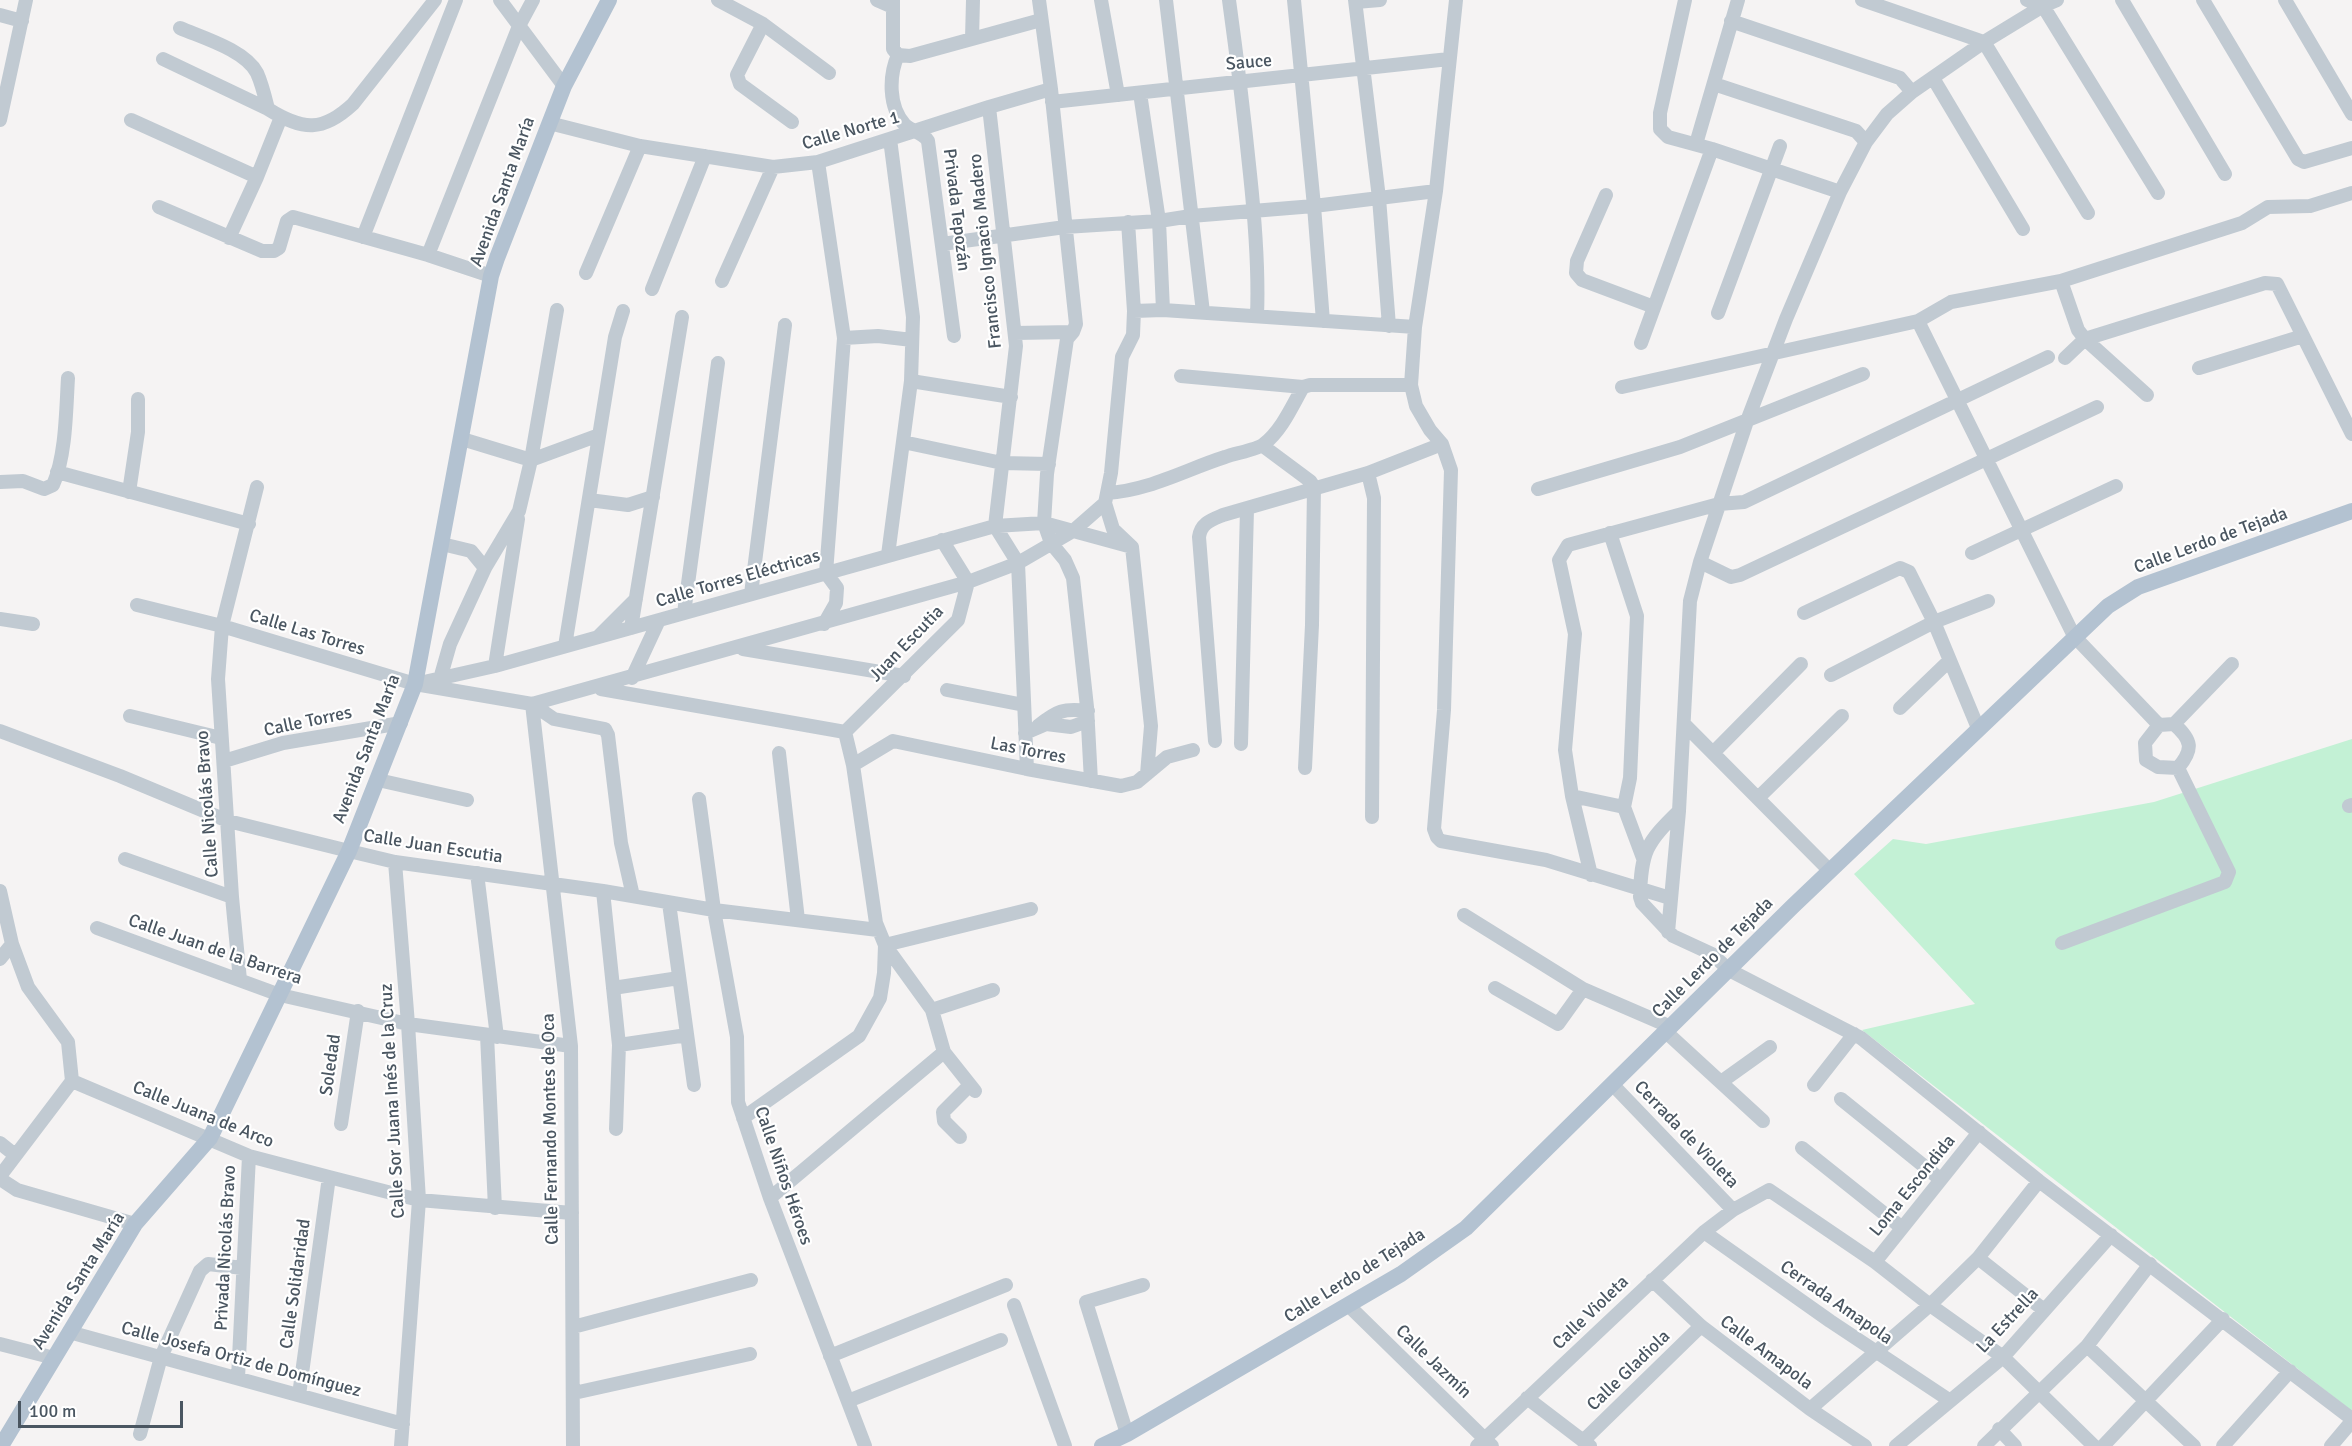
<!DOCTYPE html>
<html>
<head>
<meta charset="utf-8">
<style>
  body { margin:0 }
  #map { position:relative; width:2352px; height:1446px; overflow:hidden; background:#f5f3f3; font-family:Signika,sans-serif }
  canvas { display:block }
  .scale { position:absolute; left:18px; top:1401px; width:165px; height:27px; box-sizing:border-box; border:3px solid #4a5661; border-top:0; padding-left:8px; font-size:18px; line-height:21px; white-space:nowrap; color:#4a5661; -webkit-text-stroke:4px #fff; paint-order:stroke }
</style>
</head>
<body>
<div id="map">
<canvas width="2352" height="1446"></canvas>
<div class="scale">100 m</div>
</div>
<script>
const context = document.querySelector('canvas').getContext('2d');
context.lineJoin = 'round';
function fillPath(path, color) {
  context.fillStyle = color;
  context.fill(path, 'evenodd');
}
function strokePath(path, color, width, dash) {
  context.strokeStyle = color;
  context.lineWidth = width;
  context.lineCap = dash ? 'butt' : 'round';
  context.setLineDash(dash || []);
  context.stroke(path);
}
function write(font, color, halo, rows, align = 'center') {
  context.font = font + ' Signika,sans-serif';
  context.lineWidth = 4.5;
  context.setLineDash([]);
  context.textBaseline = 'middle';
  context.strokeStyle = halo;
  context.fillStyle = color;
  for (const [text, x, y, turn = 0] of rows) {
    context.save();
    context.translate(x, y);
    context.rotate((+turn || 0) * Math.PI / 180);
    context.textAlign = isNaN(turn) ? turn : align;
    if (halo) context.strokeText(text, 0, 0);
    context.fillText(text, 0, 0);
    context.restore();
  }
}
const green = new Path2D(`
  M 2352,739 L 2352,1411 L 1862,1030 L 1975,1004 L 1854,874 L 1893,839 L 1926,844 L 2154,802 Z`);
const minor = new Path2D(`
  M 500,0 L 564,86
  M 718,0 L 763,24 L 829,73
  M 877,0 L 893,7
  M 893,0 L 893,49 L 898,55 C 889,75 888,107 905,125 C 912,132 923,132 928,141 L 954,336
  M 1039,0 L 1051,89 L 1076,324 L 1073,332 L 1067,339 L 1047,474 L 1044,523 L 1051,543 L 1065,560 L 1073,578 L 1087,707 L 1091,781
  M 1101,0 L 1118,95
  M 1166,0 L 1203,312
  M 1229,0 C 1237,58 1244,115 1250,174 C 1255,221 1259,268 1257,316
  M 1294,0 L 1314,206 L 1323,321
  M 1355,0 L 1379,198 L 1389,326
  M 1456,0 L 1436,191 L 1415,327 L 1411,385 L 1416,406 L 1430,430 L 1442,444 L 1451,470 L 1444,710 L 1434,829 L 1437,837 L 1441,841 L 1546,860 L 1670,898
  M 1685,0 L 1660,113 L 1660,129 L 1668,137 L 1712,149 L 1840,192
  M 1862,0 L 1984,42 L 2088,213
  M 2027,0 L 2043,6 L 2158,193
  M 2122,0 L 2225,174
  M 2203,0 L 2298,159 L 2304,162 L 2352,148
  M 2285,0 L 2352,114
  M 1356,2 L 1380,0
  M 0,15 L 22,21
  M 1731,21 L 1900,78 L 1912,92
  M 763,24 L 737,75 L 740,84 L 792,122
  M 180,28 C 203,38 245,50 257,73 C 262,84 265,97 268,109
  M 972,39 L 973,0
  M 898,55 L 910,56 L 1041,20
  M 163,59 L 268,109 C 303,131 323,132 353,104 L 435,0
  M 1933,78 L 2023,229
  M 1714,84 L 1856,131 L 1866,142
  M 1140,93 L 1159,221 L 1163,310
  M 1052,102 L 1449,59
  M 989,107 L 1016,346 L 995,526 L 1018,563 L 1027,769
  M 0,120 L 26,0
  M 131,120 L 257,177
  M 549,123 L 640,146 L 773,167 L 818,162 L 989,107 L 1051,89
  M 1696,144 L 1738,0
  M 818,162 L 844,338 L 826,573 L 837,588 L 836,603 L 824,624
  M 1606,195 L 1577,261 L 1576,273 L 1582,280 L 1654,307
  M 159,207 L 262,251 L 274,251 L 279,248 L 287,221 L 293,217 L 428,255 L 491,276
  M 1128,222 L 1134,311 L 1133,335 L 1122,357 L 1111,473 L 1105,503 L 1113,529 L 1132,547 L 1151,726 L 1147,774
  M 363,237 L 456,0
  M 229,238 L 257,177 L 281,117
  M 942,244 L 1065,227 L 1159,221 L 1191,216 L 1314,206 L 1436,191
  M 428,255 L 519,26 L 533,0
  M 586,273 L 640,146
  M 722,281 L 773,167
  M 2061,281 L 2078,330 L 2085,339 L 2147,395
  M 652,289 L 705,156
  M 1134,311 L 1163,310 L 1415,327
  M 1718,313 L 1780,146
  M 1918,321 L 2074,636 L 2159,725
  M 1015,333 L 1073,332
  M 844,338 L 878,336 L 912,340
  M 1641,343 L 1712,149
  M 2065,358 L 2085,339 L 2265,283 L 2277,284 L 2352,434
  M 2199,368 L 2303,336
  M 1181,376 L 1303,387
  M 911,381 L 1011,397
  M 1622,387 L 1918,321 L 1951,302 L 2061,281 L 2242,223 L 2268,207 L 2310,206 L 2352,193
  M 462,439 L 531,460 L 599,435
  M 903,442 L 1002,463 L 1049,464
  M 1263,446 L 1310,481 L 1314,487 L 1312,625 L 1305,768
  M 57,472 L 249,524
  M 1368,473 L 1374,498 L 1372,817
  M 0,482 L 23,481 L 44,489 L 53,485 C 66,456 66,410 68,378
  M 1538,489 L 1680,447 L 1863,374
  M 129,492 L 138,432 L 138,399
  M 1107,493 C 1148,491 1187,469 1225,457 C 1235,453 1257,450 1264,444 C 1282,430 1292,406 1303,387 L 1310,385 L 1411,385
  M 589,500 L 628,505 L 653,497
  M 1610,533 L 1637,616 L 1630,778 L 1624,807 L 1643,858
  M 942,540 L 968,582 L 958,620 L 845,732 L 853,765 L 876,923 L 885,945 L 932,1010 L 944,1052 L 975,1091
  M 442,544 L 471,551 L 485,568
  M 1972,553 L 2116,486
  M 888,555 L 911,381 L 913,317 L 890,139
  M 1700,562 L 1731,577 L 1740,575 L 2097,407
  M 751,594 L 785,325
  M 137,605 L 222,626 L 415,684 L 532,704 L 554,719 L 605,729 L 608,735 L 621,843 L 633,896
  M 684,613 L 718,363
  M 1804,613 L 1900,568 L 1909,572 L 1934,622 L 1978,728
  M 0,619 L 33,624
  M 631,628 L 682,317
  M 599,636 L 636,599
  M 565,646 L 615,337 L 623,311
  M 743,649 L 904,676
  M 495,666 L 518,519
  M 1831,675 L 1934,622 L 1988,601
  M 632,678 L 659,620
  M 440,679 L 450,644 L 485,568 L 519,511 L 531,460 L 557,310
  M 415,684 L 495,666 L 995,526 L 1044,523 L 1132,547
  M 601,689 L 845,732
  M 947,690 L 1024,705
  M 532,704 L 571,1046 L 573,1446
  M 532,704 L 968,582 L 1018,563 L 1073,531 L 1105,503
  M 1900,708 L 1950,660
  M 130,716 L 221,738
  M 1684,724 L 1830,871
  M 2174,724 L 2232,664
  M 1038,726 C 1057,711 1063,708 1088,711
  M 0,731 L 120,776 L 228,821 L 349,851 L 395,862 L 603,891 L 714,910 L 878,930
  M 1025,733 L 1046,724 L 1071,727 L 1088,721
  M 1215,741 L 1199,537 C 1201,523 1211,520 1223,515 L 1368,473 L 1442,444
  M 1241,744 L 1247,509
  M 779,753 L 798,920
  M 1713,753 L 1801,664
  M 224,761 L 283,743 L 401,723
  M 853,765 L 893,741 L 1027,769 L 1121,786 L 1137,782 L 1167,757 L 1193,750
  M 378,780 L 467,800
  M 1572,796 L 1624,807
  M 1758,798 L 1842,716
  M 699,799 L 714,910 L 737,1037 L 738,1102 L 770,1198 L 865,1446
  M 2349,806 L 2352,805
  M 1679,811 C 1646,843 1641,852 1640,897 L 1642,903 L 1673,936 L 1712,954 L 1729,970 L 1861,1038 L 2039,1181 L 2352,1419
  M 125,859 L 232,897
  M 395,862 L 408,1024 L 419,1200 L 401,1446
  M 477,873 L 497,1037
  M 1591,875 L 1572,796 L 1565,750 L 1575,634 L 1559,560 L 1568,545 L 1719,504 L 1744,502 L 2048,357
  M 0,891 L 12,944 L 28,987 L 68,1042 L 72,1081 L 0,1176
  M 603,891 L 619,1045 L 616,1129
  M 669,903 L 694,1085
  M 1464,915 L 1583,989 L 1671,1027
  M 97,928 L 280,995 L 408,1024 L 571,1046
  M 1668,932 L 1679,811 L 1690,601 L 1700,562 L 1747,421 L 1786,319 L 1840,192 L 1866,142 L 1887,114 L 1912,92 L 1984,42 L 2043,6 L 2057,0
  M 2062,943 L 2225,882 L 2229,872 L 2178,768 L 2158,767 L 2146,760 L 2145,743 L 2159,725 L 2174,724 C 2192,740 2194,749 2178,768
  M 0,959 L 12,944
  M 240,980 L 232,897 L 218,679 L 222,626 L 257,487
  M 613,988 L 679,978
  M 1495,988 L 1558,1024 L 1583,989
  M 932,1010 L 993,990
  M 1666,1032 L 1763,1121
  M 487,1035 L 495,1208
  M 619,1045 L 687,1035
  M 72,1081 L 249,1156 L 329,1177 L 419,1200 L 572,1213
  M 1721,1082 L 1770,1047
  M 1612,1084 L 1733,1210
  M 1814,1085 L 1854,1034
  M 1841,1099 L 1940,1179
  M 743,1118 L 859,1036 L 880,998 L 884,973 L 885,945 L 1031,909
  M 341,1124 L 358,1011
  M 960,1137 L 944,1121 L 943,1112 L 970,1085
  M 0,1143 L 15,1155
  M 1802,1148 L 1901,1227
  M 0,1179 L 17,1190 L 135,1224
  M 770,1198 L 944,1052
  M 1704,1232 L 1830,1321 L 1949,1400
  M 1978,1258 L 2044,1310
  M 1875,1262 L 1979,1132
  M 1652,1280 L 1701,1326 L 1810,1409 L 1865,1446
  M 1014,1305 L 1065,1446
  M 1348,1305 L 1492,1446
  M 573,1327 L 751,1280
  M 69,1332 L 403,1424
  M 0,1344 L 54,1358
  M 2087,1346 L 2194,1446
  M 830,1356 L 1006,1285
  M 238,1378 L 249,1156
  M 574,1393 L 750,1354
  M 299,1395 L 329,1177
  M 1527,1398 L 1590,1446
  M 848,1401 L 1001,1340
  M 1810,1409 L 1930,1305 L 1978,1258 L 2039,1181
  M 1999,1429 L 2015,1446
  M 140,1434 L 161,1357 L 200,1271 L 208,1264 L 243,1268
  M 1127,1434 L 1086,1302 L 1143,1285
  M 1583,1441 L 1701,1326
  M 1477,1446 L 1704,1232 L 1733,1210 L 1769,1190 L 1875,1262 L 1930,1305 L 2003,1357 L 2094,1446
  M 1896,1446 L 2003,1357 L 2111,1235
  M 1984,1446 L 2087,1346 L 2150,1264
  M 2103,1446 L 2223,1319
  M 2223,1446 L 2290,1371
  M 2331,1446 L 2352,1421`);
const major = new Path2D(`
  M 1,1446 L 135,1224 L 210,1138 L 349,851 L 415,684 L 491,276 L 497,258 L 564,86 L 609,0
  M 1102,1446 L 1127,1434 L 1401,1274 L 1466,1228 L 1793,906 L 2108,606 L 2138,587 L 2352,511`);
const streetNames = [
  ["Sauce",1249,63,-5],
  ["Calle Norte 1",851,131,-16],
  ["Avenida Santa María",503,192,-70],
  ["Privada Tepozán",956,210,83],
  ["Francisco Ignacio Madero",986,251,-96],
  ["Calle Lerdo de Tejada",2211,541,-20],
  ["Calle Torres Eléctricas",738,579,-16],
  ["Calle Las Torres",307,633,17],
  ["Juan Escutia",907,644,-46],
  ["Calle Torres",308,722,-12],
  ["Avenida Santa María",367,749,-69],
  ["Las Torres",1028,751,11],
  ["Calle Nicolás Bravo",208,804,-94],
  ["Calle Juan Escutia",433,847,9],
  ["Calle Juan de la Barrera",215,950,19],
  ["Calle Lerdo de Tejada",1713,958,-45],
  ["Soledad",331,1065,-82],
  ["Calle Sor Juana Inés de la Cruz",393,1101,-93],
  ["Calle Juana de Arco",203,1115,22],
  ["Calle Fernando Montes de Oca",551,1129,-91],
  ["Cerrada de Violeta",1686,1135,46],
  ["Calle Niños Héroes",783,1176,71],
  ["Loma Escondida",1913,1186,-51],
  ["Privada Nicolás Bravo",226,1248,-87],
  ["Calle Lerdo de Tejada",1355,1276,-32],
  ["Avenida Santa María",79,1281,-58],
  ["Calle Solidaridad",296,1284,-82],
  ["Cerrada Amapola",1836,1303,35],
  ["Calle Violeta",1591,1313,-44],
  ["La Estrella",2008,1321,-47],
  ["Calle Amapola",1766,1353,37],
  ["Calle Josefa Ortiz de Domínguez",241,1360,15],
  ["Calle Jazmín",1433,1362,44],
  ["Calle Gladiola",1629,1371,-44]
];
fillPath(green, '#c3f1d5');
strokePath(minor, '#c1cad2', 14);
strokePath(major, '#b3c2d1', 16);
write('18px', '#4a5661', '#fff', streetNames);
</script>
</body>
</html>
